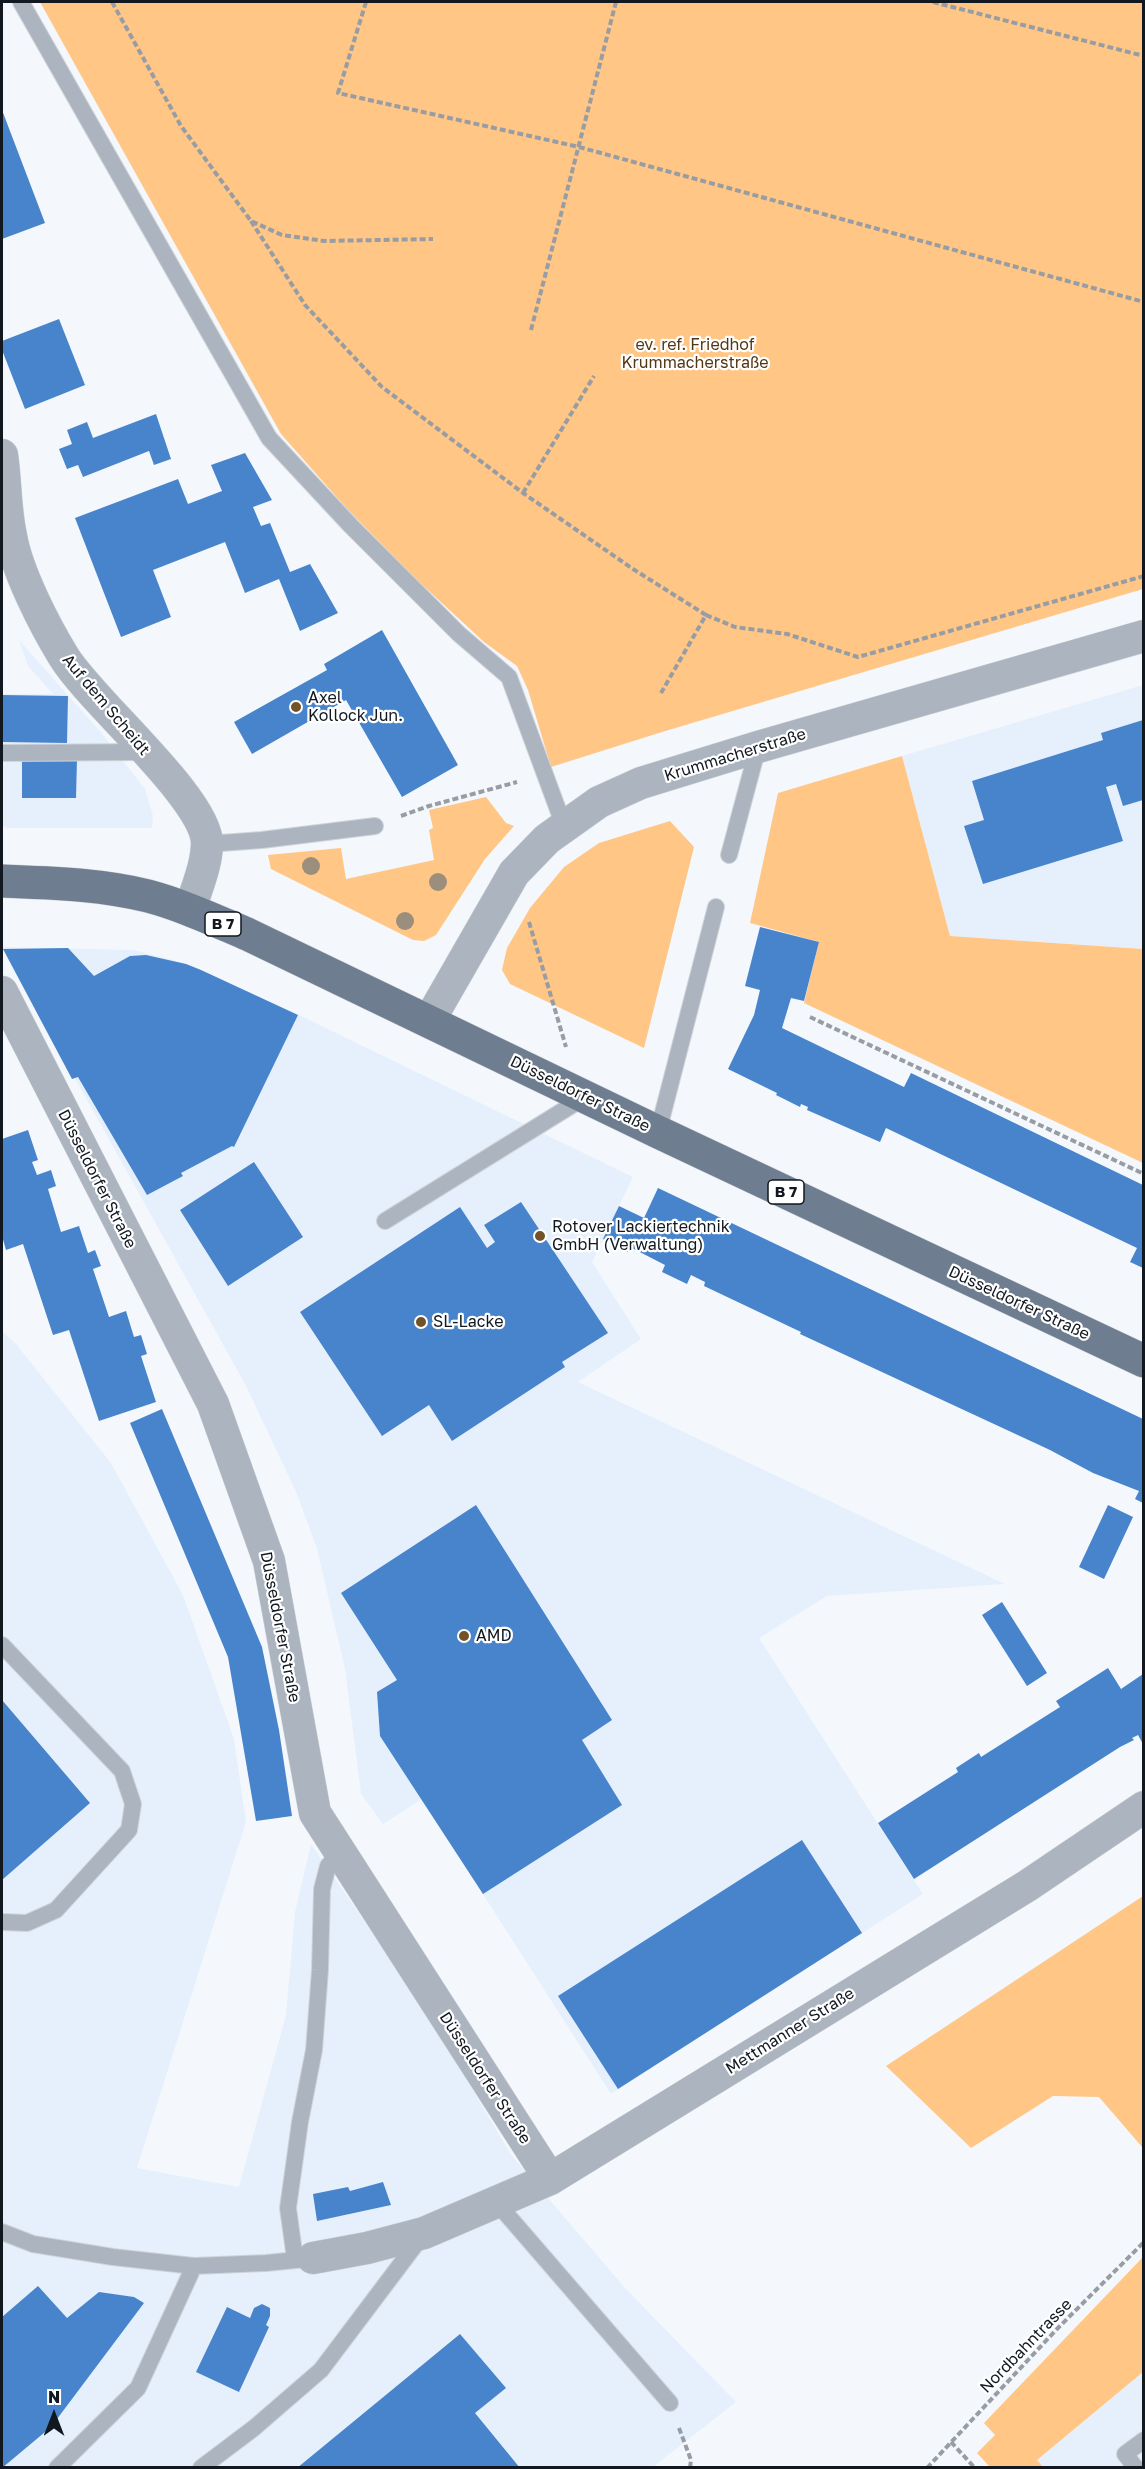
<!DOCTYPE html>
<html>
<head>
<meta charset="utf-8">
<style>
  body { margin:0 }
  #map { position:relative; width:1145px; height:2469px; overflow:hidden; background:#f4f8fd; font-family:"Golos Text",sans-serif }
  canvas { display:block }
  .frame { position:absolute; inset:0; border:3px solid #111820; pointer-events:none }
  .north { position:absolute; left:24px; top:2385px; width:60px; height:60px; -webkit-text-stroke:4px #fff; paint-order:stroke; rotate:0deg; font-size:16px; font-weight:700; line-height:24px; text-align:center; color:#111820 }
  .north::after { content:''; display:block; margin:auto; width:21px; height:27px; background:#111820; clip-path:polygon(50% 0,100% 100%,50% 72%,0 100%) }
</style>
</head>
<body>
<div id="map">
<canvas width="1145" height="2469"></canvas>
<div class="frame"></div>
<div class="north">N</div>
</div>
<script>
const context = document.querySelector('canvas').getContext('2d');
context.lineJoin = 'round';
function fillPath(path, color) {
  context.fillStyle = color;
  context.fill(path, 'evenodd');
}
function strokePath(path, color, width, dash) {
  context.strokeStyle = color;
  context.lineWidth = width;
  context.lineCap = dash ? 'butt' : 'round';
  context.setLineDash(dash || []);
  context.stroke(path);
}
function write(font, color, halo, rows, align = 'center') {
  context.font = font + ' "Golos Text",sans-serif';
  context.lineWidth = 4.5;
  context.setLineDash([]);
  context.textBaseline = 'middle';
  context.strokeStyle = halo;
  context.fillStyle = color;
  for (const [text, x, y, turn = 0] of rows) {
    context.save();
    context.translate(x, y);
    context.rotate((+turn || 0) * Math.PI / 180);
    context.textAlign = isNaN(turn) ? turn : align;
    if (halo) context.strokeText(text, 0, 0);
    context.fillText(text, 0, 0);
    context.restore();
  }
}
const built = new Path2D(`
  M 19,640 L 98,729 L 145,789 L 153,816 L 152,828 L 8,828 L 2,826 L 2,694 L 53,694 L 28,666 Z
  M 1143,685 L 1143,949 L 950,936 L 902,756 Z
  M 2,947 L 134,950 L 188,964 L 297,1014 L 633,1177 L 592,1262 L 641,1339 L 578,1382 L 1005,1584 L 827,1596 L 759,1638 L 923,1894 L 611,2094 L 422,1799 L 383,1824 L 361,1794 L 345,1669 L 317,1549 L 297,1494 L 246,1386 Z
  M 2,1331 L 16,1344 L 111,1463 L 183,1595 L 234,1739 L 246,1822 L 137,2168 L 239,2187 L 286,2015 L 295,1912 L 311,1844 L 423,2006 L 512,2156 L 626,2289 L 736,2402 L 653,2467 L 2,2467 Z
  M 1143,2372 L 1143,2467 L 1043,2467 L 1037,2460 Z`);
const green = new Path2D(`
  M 40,2 L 1143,2 L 1143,589 L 662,732 L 551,767 L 528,690 L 517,666 L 484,642 L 417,580 L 348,510 L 281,434 Z
  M 902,756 L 950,936 L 1143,949 L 1143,1163 L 804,1003 L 819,942 L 750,923 L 778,793 Z
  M 486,797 L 506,823 L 514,826 L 485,859 L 436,935 L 424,941 L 413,940 L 271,869 L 268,855 L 341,848 L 346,879 L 434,860 L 429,830 L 433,828 L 429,810 Z
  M 670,821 L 694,847 L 644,1048 L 510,984 L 502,970 L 507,948 L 530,908 L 564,867 L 599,843 Z
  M 1143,1896 L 1143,2148 L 1099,2097 L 1053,2096 L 971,2148 L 886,2066 Z
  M 1143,2257 L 1143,2372 L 1037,2460 L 1043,2467 L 990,2467 L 977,2453 L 995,2435 L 984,2423 Z`);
const building = new Path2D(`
  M 2,110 L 45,223 L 2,239 Z
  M 59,319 L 85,385 L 25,409 L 2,350 L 2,341 Z
  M 156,414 L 171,459 L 154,465 L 149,451 L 83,477 L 78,465 L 67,469 L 59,449 L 72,444 L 67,430 L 87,422 L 93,438 Z
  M 245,453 L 272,500 L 253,507 L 261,526 L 270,523 L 290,572 L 310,564 L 338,613 L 300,631 L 279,579 L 245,593 L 225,542 L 153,570 L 171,617 L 121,637 L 75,518 L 178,479 L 188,504 L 222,491 L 211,465 Z
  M 382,630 L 458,765 L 402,797 L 346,700 L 252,754 L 234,722 L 327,670 L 324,664 Z
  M 2,695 L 68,696 L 67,743 L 2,742 Z
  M 1143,720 L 1143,800 L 1123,806 L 1116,784 L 1106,787 L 1123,841 L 983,884 L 964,826 L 984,820 L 972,781 L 1103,740 L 1101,733 Z
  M 22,759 L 77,759 L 76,798 L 22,798 Z
  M 760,927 L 819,942 L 804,1001 L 791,998 L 782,1028 L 904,1087 L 911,1073 L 1143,1185 L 1143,1268 L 1130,1262 L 1137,1248 L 886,1128 L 880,1142 L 807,1110 L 808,1107 L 801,1104 L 800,1107 L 776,1095 L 777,1093 L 728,1069 L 754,1015 L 760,990 L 745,986 Z
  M 68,948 L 94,976 L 130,956 L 146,955 L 186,964 L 201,970 L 298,1015 L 234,1147 L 232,1146 L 181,1173 L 183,1176 L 147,1195 L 78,1077 L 72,1079 L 3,949 Z
  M 28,1130 L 38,1160 L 32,1162 L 37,1175 L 51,1170 L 56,1186 L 48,1189 L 61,1232 L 79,1226 L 88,1253 L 95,1250 L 101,1266 L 93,1269 L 109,1317 L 126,1311 L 134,1337 L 141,1335 L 147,1354 L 141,1356 L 156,1402 L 99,1421 L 69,1330 L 53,1335 L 23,1244 L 6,1250 L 2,1236 L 2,1139 Z
  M 254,1162 L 303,1237 L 228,1286 L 180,1210 Z
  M 658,1188 L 1143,1419 L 1143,1503 L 1135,1499 L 1139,1491 L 1093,1473 L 1050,1450 L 800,1334 L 801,1332 L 704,1286 L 705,1282 L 691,1275 L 687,1284 L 662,1272 L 665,1265 L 630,1247 L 628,1252 L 603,1239 L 619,1206 L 644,1218 Z
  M 521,1202 L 608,1333 L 562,1362 L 565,1367 L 452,1441 L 429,1405 L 382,1436 L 300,1312 L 460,1207 L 487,1248 L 495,1242 L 484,1225 Z
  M 162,1409 L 262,1647 L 279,1730 L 292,1816 L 256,1821 L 228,1657 L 130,1423 Z
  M 476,1505 L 612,1720 L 582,1740 L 622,1805 L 483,1894 L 380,1736 L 377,1692 L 397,1680 L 341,1593 Z
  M 1108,1505 L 1133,1517 L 1104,1579 L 1079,1567 Z
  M 1002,1602 L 1047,1673 L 1027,1686 L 982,1615 Z
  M 1108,1668 L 1121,1689 L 1143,1674 L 1143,1744 L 1138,1735 L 1132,1738 L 1134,1740 L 1120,1747 L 914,1879 L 878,1823 L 958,1772 L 956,1768 L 959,1766 L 979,1753 L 981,1757 L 1060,1707 L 1056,1701 Z
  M 2,1700 L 90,1803 L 2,1880 Z
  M 802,1840 L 862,1933 L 618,2089 L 558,1996 Z
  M 383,2182 L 391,2205 L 317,2221 L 313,2194 L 348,2187 L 350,2191 Z
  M 38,2286 L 67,2318 L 99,2292 L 134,2297 L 144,2303 L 51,2427 L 2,2468 L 2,2317 Z
  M 262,2304 L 270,2308 L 270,2316 L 266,2325 L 269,2327 L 239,2392 L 196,2372 L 227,2307 L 250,2318 L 254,2308 Z
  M 460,2334 L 506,2388 L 475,2413 L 520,2468 L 297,2468 Z`);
const path = new Path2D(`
  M 112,2 L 181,126 L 251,221 L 282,235 L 324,241 L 433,239
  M 366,2 L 338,93 L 579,147 L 1144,302
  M 933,2 L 1144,56
  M 251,221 L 305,305 L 382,387 L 523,493 L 633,569 L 706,615 L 661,693
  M 531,330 L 616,2
  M 523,493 L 594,376
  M 706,615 L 735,627 L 787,634 L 858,657 L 1144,576
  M 401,816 L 429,806 L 517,782
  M 529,922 L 566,1047
  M 810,1017 L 1144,1174
  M 679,2428 L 691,2460 L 690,2468
  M 951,2442 L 975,2468
  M 927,2468 L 1057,2329 L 1144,2242`);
const lane = new Path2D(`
  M 21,2 L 269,438 L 351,526 L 459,634 L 509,677 L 564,826
  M 2,753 L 147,752
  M 207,844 L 262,840 L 375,826
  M 729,855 L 758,747
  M 658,1132 L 716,907
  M 385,1221 L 585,1097
  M 2,1645 L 122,1771 L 133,1804 L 129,1830 L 56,1910 L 27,1923 L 2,1922
  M 496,2202 L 670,2403
  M 2,2232 L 33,2244 L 113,2257 L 194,2266 L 266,2263 L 306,2259
  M 295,2259 L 288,2208 L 300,2122 L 314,2050 L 320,1970 L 322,1889 L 328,1866 L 340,1852
  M 57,2468 L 138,2388 L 194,2266
  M 201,2468 L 254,2428 L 321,2370 L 422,2236
  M 1136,2468 L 1125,2454 L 1144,2440`);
const street = new Path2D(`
  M 2,455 C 6,482 5,509 11,536 C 17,572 45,626 64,657 C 91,701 206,798 207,843 C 207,865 196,889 190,910
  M 2,992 L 213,1404 L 269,1561 L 315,1813 L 550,2179
  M 429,1021 L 514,873 L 547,839 L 599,802 L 641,783 L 758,747 L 1144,636
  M 313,2258 L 367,2248 L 424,2233 L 550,2179 L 1027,1886 L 1144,1807`);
const primary = new Path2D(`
  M 2,881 C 51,883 99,884 148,896 C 182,905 214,920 247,934 L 658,1132 L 1144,1361`);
const trees = [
  [311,866],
  [438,882],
  [405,921]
];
const markers = [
  [296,707,6,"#735229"],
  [540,1236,6,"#735229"],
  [421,1322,6,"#735229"],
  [464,1636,6,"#735229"]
];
const shields = [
  [223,924,36],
  [786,1192,36]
];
const shieldNames = [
  ["B 7",223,924],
  ["B 7",786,1192]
];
const parkNames = [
  ["ev. ref. Friedhof",695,345],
  ["Krummacherstraße",695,363]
];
const poiNames = [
  ["Axel",308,698],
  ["Kollock Jun.",308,716],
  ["Rotover Lackiertechnik",552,1227],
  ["GmbH (Verwaltung)",552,1245],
  ["SL-Lacke",433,1322],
  ["AMD",476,1636]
];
const streetNames = [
  ["Auf dem Scheidt",106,705,50],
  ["Krummacherstraße",735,755,-17],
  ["Düsseldorfer Straße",580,1094,26],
  ["Düsseldorfer Straße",97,1179,63],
  ["Düsseldorfer Straße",1019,1303,25],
  ["Düsseldorfer Straße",280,1627,79],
  ["Mettmanner Straße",790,2031,-32],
  ["Düsseldorfer Straße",485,2078,57],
  ["Nordbahntrasse",1026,2346,-46]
];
fillPath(built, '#e6f0fc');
fillPath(green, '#ffc686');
fillPath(building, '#4884cb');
strokePath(lane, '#d0d4da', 18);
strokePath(street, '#d0d4da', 33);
strokePath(primary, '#d0d4da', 34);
strokePath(path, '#989da3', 4, [6, 3]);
strokePath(lane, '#acb5bf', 16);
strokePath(street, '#acb5bf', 32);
strokePath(primary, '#6e7d8f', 33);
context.fillStyle = '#9b8e7d';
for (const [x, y] of trees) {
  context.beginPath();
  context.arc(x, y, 9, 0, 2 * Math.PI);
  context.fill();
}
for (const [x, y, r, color] of markers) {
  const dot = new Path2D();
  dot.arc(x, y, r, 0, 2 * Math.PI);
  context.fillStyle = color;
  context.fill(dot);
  strokePath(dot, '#fff', 2);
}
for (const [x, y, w] of shields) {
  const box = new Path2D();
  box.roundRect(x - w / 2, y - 12, w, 24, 4.5);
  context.fillStyle = '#fff';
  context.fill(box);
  strokePath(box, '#111820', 1.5);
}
write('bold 15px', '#111820', null, shieldNames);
write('16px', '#533715', '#fff', parkNames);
write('16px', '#111820', '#fff', poiNames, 'left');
write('16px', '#111820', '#fff', streetNames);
</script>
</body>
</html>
